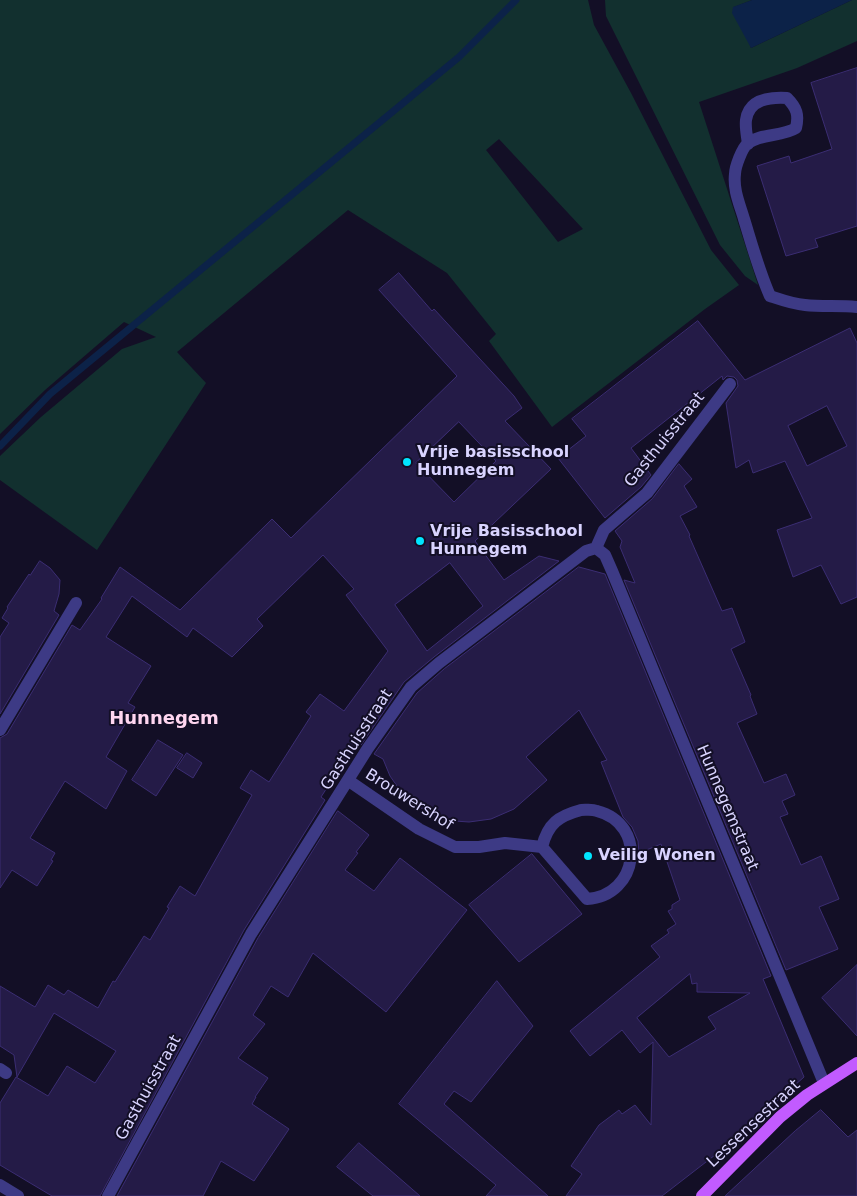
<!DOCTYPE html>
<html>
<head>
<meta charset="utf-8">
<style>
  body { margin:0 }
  canvas { display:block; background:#130f26 }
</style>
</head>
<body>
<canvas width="857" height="1196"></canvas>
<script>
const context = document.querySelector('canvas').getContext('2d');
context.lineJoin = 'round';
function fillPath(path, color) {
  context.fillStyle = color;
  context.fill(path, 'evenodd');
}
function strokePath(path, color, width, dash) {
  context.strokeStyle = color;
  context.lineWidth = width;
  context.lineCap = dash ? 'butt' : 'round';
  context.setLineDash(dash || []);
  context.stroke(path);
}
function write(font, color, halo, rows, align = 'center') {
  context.font = font + ' "DejaVu Sans",sans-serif';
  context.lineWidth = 4;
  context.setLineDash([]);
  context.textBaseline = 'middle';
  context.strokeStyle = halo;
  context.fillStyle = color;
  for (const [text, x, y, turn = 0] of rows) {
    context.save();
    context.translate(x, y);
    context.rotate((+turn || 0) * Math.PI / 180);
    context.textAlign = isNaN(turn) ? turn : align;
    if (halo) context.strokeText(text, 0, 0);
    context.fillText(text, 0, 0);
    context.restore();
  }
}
const green = new Path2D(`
  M 0,0 L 588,0 L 594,25 L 631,93 L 711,250 L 739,285 L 705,309 L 552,427 L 489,341 L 496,334 L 447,273 L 348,210 L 177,352 L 206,383 L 97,550 L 0,480 L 0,456 L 41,417 L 122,349 L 156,337 L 124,322 L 45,390 L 0,434 ZM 499,139 L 583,229 L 558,242 L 486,150 Z
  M 605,0 L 752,0 L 734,7 L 751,48 L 852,0 L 857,0 L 857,41 L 797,68 L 699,102 L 758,285 L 745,276 L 720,245 L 606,16 Z`);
const water = new Path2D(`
  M 752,0 L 852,0 L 751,48 L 732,13 L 733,7 Z`);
const stream = new Path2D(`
  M 0,446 L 50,394 L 459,57 L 516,0`);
const building = new Path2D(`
  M 857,68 L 857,226 L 815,239 L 818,247 L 786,256 L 757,166 L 789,156 L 791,163 L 832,149 L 811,83 Z
  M 399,273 L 432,311 L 434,309 L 514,396 L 522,408 L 505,421 L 551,469 L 475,541 L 504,580 L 539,556 L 559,561 L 434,657 L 404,682 L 361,745 L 357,742 L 321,797 L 325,800 L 244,930 L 100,1196 L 52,1196 L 0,1165 L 0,1103 L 16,1077 L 48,1096 L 67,1066 L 95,1083 L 116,1051 L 54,1013 L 17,1077 L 14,1055 L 0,1046 L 0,986 L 35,1007 L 48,985 L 64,995 L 68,990 L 98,1008 L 113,981 L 115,982 L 144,936 L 150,940 L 169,908 L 167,907 L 180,886 L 195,896 L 252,795 L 240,788 L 251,770 L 269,782 L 311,716 L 306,712 L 320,694 L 344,711 L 388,651 L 346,595 L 354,589 L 323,555 L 257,619 L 263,626 L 232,657 L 193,628 L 187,637 L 132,596 L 106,637 L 151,666 L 128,703 L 135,707 L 106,757 L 127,771 L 106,809 L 65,781 L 30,838 L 55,853 L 51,860 L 53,861 L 37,886 L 12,870 L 0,888 L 0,738 L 7,734 L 72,625 L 80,630 L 102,599 L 101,598 L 120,567 L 180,610 L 272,519 L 291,538 L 457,376 L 379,290 ZM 459,422 L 496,461 L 454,502 L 416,463 ZM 450,563 L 483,606 L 427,651 L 395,605 Z
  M 698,321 L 745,380 L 850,328 L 857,343 L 857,597 L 841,604 L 821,565 L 793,577 L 777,530 L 812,518 L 785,461 L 753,473 L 749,460 L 736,468 L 726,403 L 738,386 L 737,380 L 734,377 L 727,376 L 723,380 L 722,376 L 631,448 L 651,475 L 641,487 L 605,518 L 558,458 L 586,436 L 572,419 ZM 827,406 L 847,446 L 807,466 L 788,426 Z
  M 679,464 L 692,479 L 684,486 L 697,507 L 680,516 L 690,535 L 689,536 L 722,611 L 732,608 L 745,642 L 731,649 L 751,695 L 750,696 L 757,714 L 737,723 L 764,783 L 786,774 L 795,795 L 782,801 L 788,814 L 780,817 L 801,865 L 821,856 L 839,899 L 819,907 L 838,949 L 786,970 L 624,580 L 635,583 L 620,547 L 622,541 L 615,531 L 652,499 Z
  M 40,561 L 50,568 L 60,580 L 59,594 L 54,611 L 59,615 L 0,714 L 0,637 L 9,623 L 2,618 L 8,608 L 7,607 L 29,574 L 30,575 Z
  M 579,567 L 605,574 L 771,976 L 763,979 L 804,1077 L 728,1145 L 662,1196 L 566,1196 L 582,1174 L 571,1166 L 599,1125 L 619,1110 L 622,1114 L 635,1105 L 651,1125 L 653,1042 L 640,1053 L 622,1030 L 590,1056 L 570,1031 L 660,957 L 651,946 L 669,933 L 667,930 L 676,924 L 668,911 L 672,909 L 672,905 L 680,900 L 661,844 L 639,853 L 638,841 L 632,827 L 623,817 L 601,762 L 607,760 L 579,710 L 526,757 L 547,780 L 514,809 L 491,819 L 469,822 L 455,821 L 436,816 L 424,810 L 402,793 L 390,776 L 383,759 L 374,754 L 417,693 L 444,669 ZM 690,974 L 692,984 L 697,983 L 697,992 L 750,993 L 708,1017 L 716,1029 L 669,1057 L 637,1018 Z
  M 158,740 L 183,755 L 156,796 L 132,780 Z
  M 187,753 L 202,763 L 193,778 L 177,768 Z
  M 338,811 L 369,835 L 356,852 L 358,853 L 345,870 L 374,891 L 400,858 L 467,910 L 386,1012 L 313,953 L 288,997 L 271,986 L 253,1015 L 265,1024 L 238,1058 L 268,1078 L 255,1097 L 256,1097 L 252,1104 L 289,1129 L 254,1181 L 221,1161 L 203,1196 L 117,1196 L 258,938 Z
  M 532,854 L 582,914 L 519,962 L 469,905 Z
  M 857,965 L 857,1036 L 822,998 Z
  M 497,981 L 533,1026 L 471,1102 L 454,1091 L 444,1104 L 548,1196 L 486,1196 L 496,1185 L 399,1104 Z
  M 821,1110 L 848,1137 L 857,1130 L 857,1196 L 725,1196 L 795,1131 Z
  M 359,1143 L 420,1196 L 373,1196 L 337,1167 Z`);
const minor = new Path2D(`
  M 748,144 C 747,136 745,127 746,120 C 749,99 770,97 787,98 C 797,108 799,115 796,128 C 782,137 762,133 748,143 C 742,148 735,167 735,174 C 733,190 740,205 744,219 C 752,245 759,271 770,296 C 782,300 793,304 805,305 C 822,307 840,305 857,307
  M 596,548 L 605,555 L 612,571 L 824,1083
  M 596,548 L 604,530 L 647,493 L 730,384
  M 0,730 L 76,603
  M 349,781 L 419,829 L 455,847 L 479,847 L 505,843 L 542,847
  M 581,810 C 587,810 592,809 597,811 C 648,824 639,896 587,899 L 542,847 C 548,823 559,816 581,810 Z
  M 0,1069 L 6,1073
  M 0,1185 L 18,1196
  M 108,1196 L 251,934 L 368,748 L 411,687 L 439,663 L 586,551 L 596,548`);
const major = new Path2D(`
  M 702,1196 L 780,1117 L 807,1095 L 857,1063`);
const markers = [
  [407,462,5,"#00e5ff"],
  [420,541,5,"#00e5ff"],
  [588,856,5,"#00e5ff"]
];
const streetNames = [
  ["Gasthuisstraat",665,440,-51],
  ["Gasthuisstraat",357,740,-57],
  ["Brouwershof",409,800,32],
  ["Hunnegemstraat",727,808,67],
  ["Gasthuisstraat",149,1088,-61],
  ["Lessensestraat",754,1124,-43]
];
const poiNames = [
  ["Vrije basisschool",417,453],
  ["Hunnegem",417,471],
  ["Vrije Basisschool",430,532],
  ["Hunnegem",430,550],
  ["Veilig Wonen",598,856]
];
const neighbourhoodNames = [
  ["Hunnegem",164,719]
];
fillPath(green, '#12302f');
fillPath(water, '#0c2248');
strokePath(stream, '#0c2248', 7);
fillPath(building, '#241b47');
strokePath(building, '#3b2d73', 1);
strokePath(minor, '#3d3a85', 12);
strokePath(major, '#c25bff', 12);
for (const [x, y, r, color] of markers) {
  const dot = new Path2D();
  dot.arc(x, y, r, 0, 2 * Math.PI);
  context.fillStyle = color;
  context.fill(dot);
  strokePath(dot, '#130f26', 2);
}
write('16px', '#d9d4ff', '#130f26', streetNames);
write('bold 16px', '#d9d4ff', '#130f26', poiNames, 'left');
write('bold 18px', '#ffd6f0', '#130f26', neighbourhoodNames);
</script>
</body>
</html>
